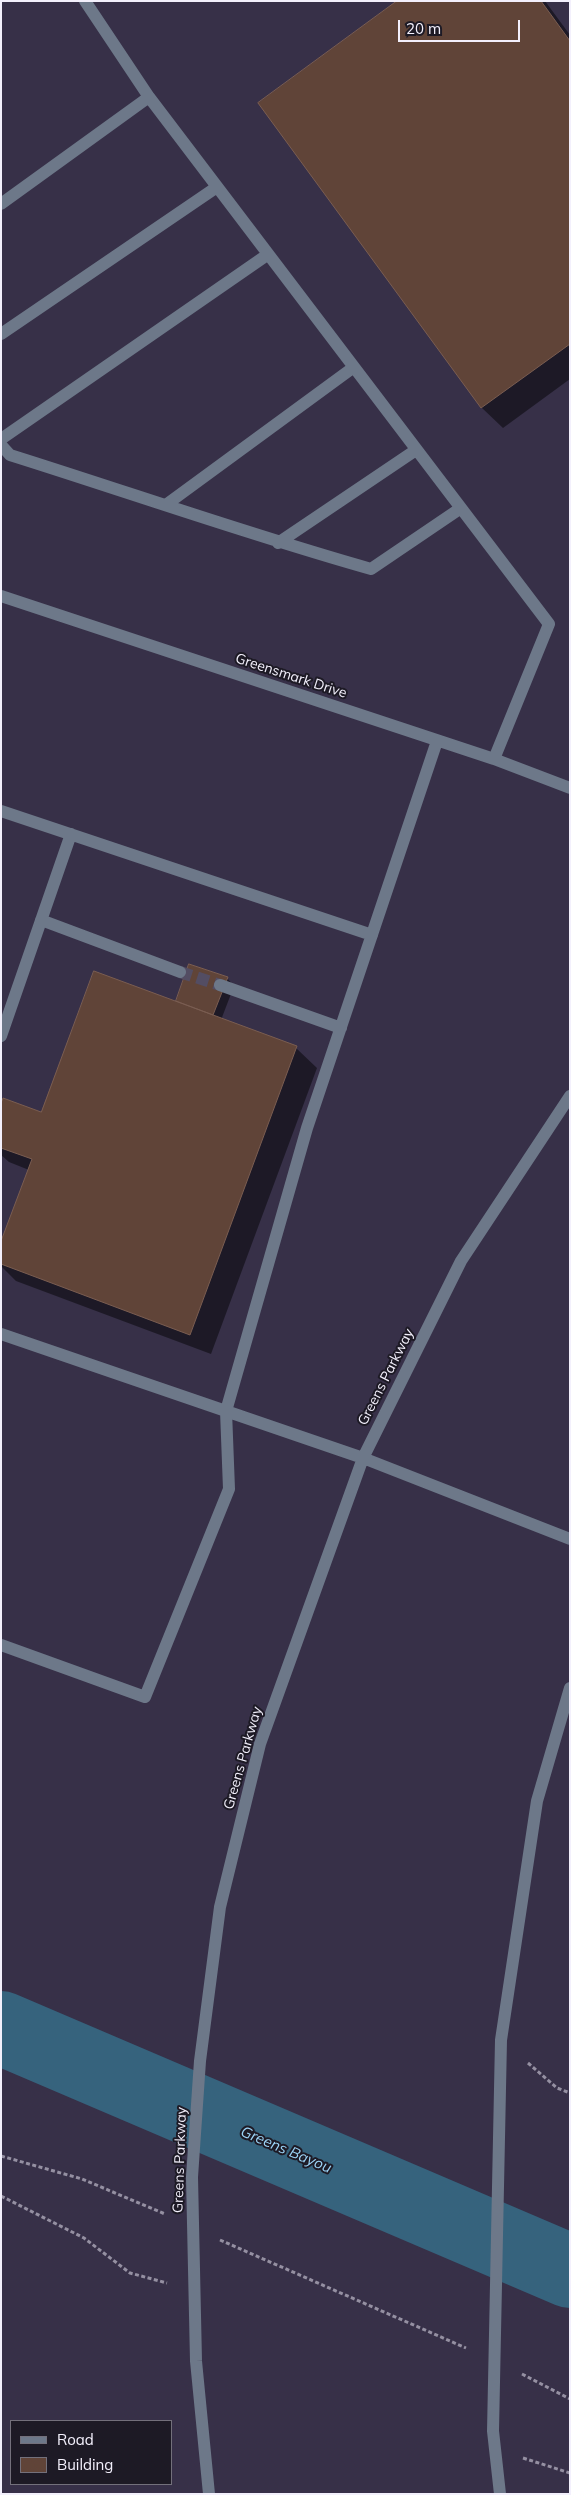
<!DOCTYPE html>
<html>
<head>
<meta charset="utf-8">
<style>
  body { margin:0 }
  #map { position:relative; width:571px; height:2495px; overflow:hidden; background:#373048; font-family:Mulish,sans-serif }
  canvas { display:block }
  .frame { position:absolute; inset:0; border:2px solid #f3f0fc; pointer-events:none }
  .legend { position:absolute; left:10px; top:2420px; width:162px; height:65px; box-sizing:border-box; background:#1d1a25; border:1px solid #73707b; margin:0; padding:6px 9px; list-style:none; font-size:15px; color:#f3f0fc }
  .legend li { display:flex; align-items:center; gap:10px; height:25px }
  .legend b { width:25px; border:1px solid #73707b }
  .scale { position:absolute; left:398px; top:20px; width:122px; height:22px; box-sizing:border-box; border:2px solid #f3f0fc; border-top:0; padding-left:6px; font-size:15px; line-height:18px; white-space:nowrap; color:#f3f0fc; -webkit-text-stroke:4px #1d1a25; paint-order:stroke }
</style>
</head>
<body>
<div id="map">
<canvas width="571" height="2495"></canvas>
<div class="frame"></div>
<ul class="legend">
<li><b style="height:6px;background:#6d7889"></b>Road</li>
<li><b style="height:14px;background:#604438"></b>Building</li>
</ul>
<div class="scale">20 m</div>
</div>
<script>
const context = document.querySelector('canvas').getContext('2d');
context.lineJoin = 'round';
function fillPath(path, color) {
  context.fillStyle = color;
  context.fill(path, 'evenodd');
}
function strokePath(path, color, width, dash) {
  context.strokeStyle = color;
  context.lineWidth = width;
  context.lineCap = dash ? 'butt' : 'round';
  context.setLineDash(dash || []);
  context.stroke(path);
}
function write(font, color, halo, rows, align = 'center') {
  context.font = font + ' Mulish,sans-serif';
  context.lineWidth = 4;
  context.setLineDash([]);
  context.textBaseline = 'middle';
  context.strokeStyle = halo;
  context.fillStyle = color;
  for (const [text, x, y, turn = 0] of rows) {
    context.save();
    context.translate(x, y);
    context.rotate((+turn || 0) * Math.PI / 180);
    context.textAlign = isNaN(turn) ? turn : align;
    if (halo) context.strokeText(text, 0, 0);
    context.fillText(text, 0, 0);
    context.restore();
  }
}
const shadow = new Path2D(`
  M 400,1 L 545,1 L 570,35 L 570,379 L 503,428 L 482,408 L 260,103 Z
  M 227,978 L 234,986 L 221,1020 L 296,1048 L 317,1068 L 211,1354 L 16,1281 L 1,1266 L 1,1245 L 29,1170 L 9,1162 L 1,1155 L 1,1106 L 42,1114 L 181,1005 L 178,1001 Z`);
const river = new Path2D(`
  M 1,2028 L 570,2271`);
const building = new Path2D(`
  M 397,1 L 541,1 L 570,41 L 570,344 L 481,408 L 258,103 Z
  M 189,964 L 228,977 L 213,1015 L 176,1001 Z
  M 94,971 L 297,1046 L 190,1335 L 1,1264 L 1,1241 L 32,1159 L 1,1148 L 1,1103 L 3,1098 L 41,1112 Z`);
const minorTunnel = new Path2D(`
  M 180,972 L 220,985`);
const path = new Path2D(`
  M 528,2063 L 557,2088 L 570,2093
  M 1,2156 L 82,2179 L 165,2214
  M 1,2196 L 84,2238 L 130,2273 L 167,2283
  M 220,2240 L 466,2348
  M 522,2374 L 570,2399
  M 523,2458 L 570,2473`);
const minor = new Path2D(`
  M 85,1 L 149,97 L 549,624 L 494,759
  M 1,204 L 149,97
  M 1,334 L 217,187
  M 1,439 L 267,255
  M 1,445 L 10,455 C 131,493 250,535 371,569 L 461,508
  M 167,504 L 354,367
  M 278,543 L 416,450
  M 1,596 L 494,759 L 570,788
  M 1,811 L 372,935
  M 41,920 L 180,972
  M 220,985 L 341,1028
  M 1,1036 L 71,834
  M 1,1334 L 363,1458 L 570,1539
  M 1,1645 L 145,1697 L 229,1489 L 226,1411 L 307,1128 L 437,741
  M 209,2494 L 196,2361 L 192,2177 L 200,2061 L 220,1907 L 260,1744 L 363,1458 L 461,1261 L 570,1096
  M 500,2494 L 493,2431 L 501,2040 L 537,1801 L 570,1688`);
const streetNames = [
  ["Greensmark Drive",291,676,18],
  ["Greens Parkway",386,1377,-63],
  ["Greens Parkway",243,1758,-74],
  ["Greens Parkway",180,2160,-88]
];
const waterNames = [
  ["Greens Bayou",286,2150,23]
];
fillPath(shadow, '#0007');
strokePath(river, '#36637d', 74);
fillPath(building, '#604438');
strokePath(building, '#7a5d51', 1);
strokePath(minorTunnel, '#534d63', 12, [12, 6]);
strokePath(path, '#9590a2', 3, [4, 2.5]);
strokePath(minor, '#6d7889', 12);
write('14px', '#f3f0fc', '#1d1a25', streetNames);
write('italic 15px', '#9cd4f7', '#1d1a25', waterNames);
</script>
</body>
</html>
